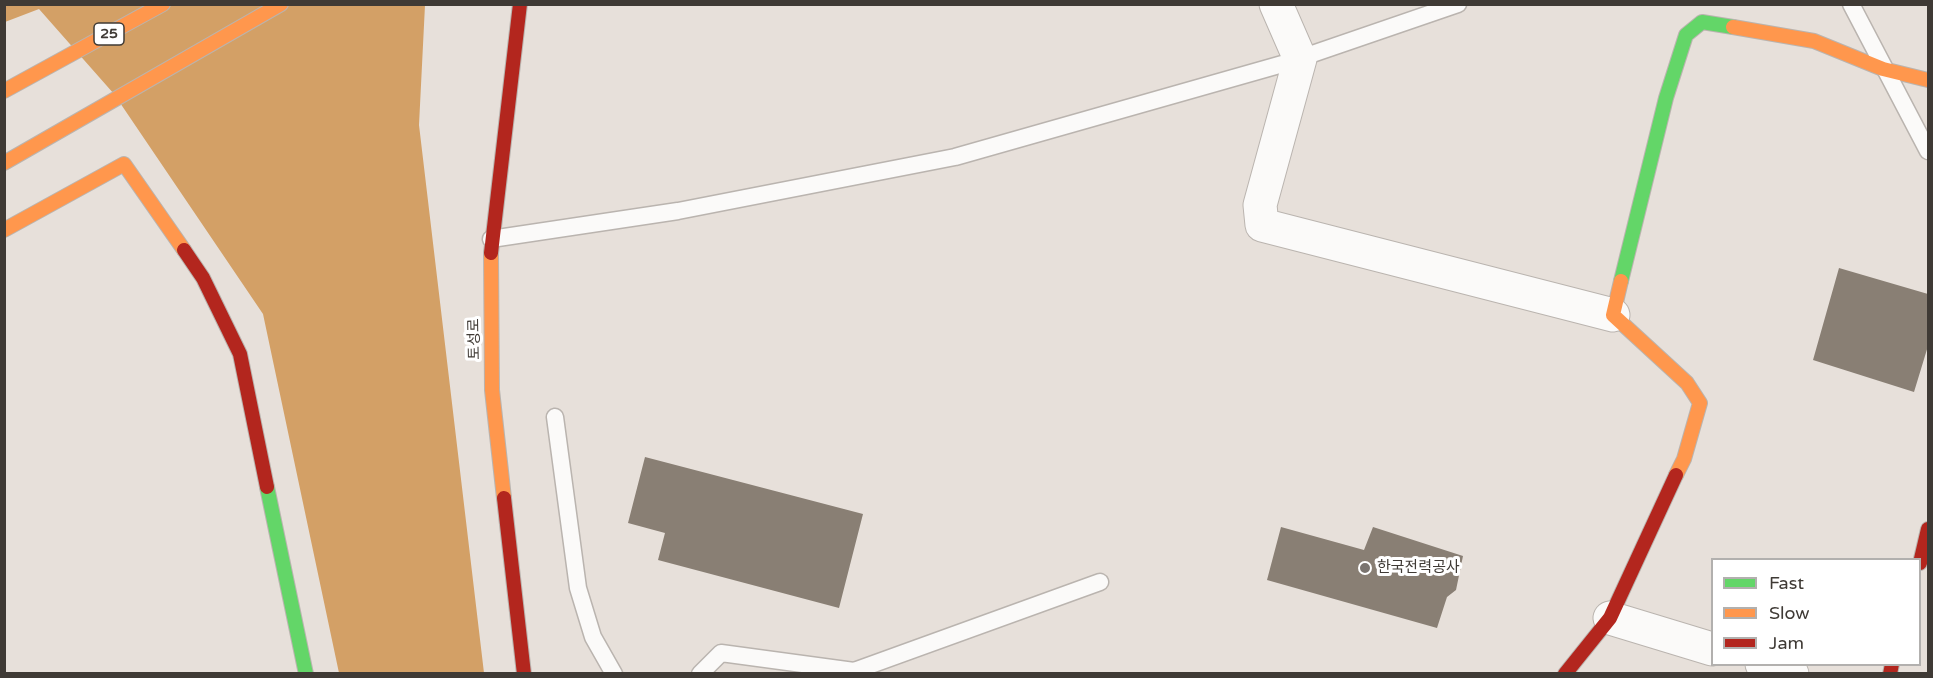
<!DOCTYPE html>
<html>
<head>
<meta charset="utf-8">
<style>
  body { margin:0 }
  #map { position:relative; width:1933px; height:678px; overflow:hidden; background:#e7e0da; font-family:"Varela Round",sans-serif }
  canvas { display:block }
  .frame { position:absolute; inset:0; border:6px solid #3f3a35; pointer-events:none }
  .legend { position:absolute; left:1711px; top:558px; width:210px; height:108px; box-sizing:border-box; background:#fff; border:2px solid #b2b0ae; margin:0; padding:8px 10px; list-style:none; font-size:18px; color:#3f3a35 }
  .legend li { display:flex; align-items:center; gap:12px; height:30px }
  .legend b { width:30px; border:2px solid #b2b0ae }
</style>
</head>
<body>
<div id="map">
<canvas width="1933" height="678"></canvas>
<div class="frame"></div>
<ul class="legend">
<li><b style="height:8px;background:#63d668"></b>Fast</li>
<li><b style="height:8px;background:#ff974d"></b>Slow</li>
<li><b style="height:8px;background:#b3261e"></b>Jam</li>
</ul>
</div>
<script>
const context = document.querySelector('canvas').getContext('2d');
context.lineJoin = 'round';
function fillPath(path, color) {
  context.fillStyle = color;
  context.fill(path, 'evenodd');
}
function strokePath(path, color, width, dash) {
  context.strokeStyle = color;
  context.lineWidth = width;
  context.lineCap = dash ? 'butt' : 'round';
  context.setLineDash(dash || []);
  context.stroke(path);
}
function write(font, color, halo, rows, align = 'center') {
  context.font = font + ' "Varela Round","Noto Sans KR",sans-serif';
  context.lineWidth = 6;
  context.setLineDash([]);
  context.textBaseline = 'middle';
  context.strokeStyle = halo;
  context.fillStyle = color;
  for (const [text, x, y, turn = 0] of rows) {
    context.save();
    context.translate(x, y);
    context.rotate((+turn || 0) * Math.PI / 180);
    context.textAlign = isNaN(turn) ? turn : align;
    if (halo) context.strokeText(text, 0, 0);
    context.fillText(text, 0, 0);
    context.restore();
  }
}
const water = new Path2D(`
  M 5,4 L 425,5 L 419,125 L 484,673 L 339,673 L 263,314 L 114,94 L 39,9 L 5,22 Z`);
const building = new Path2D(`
  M 1839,268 L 1928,294 L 1928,346 L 1914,392 L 1813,360 Z
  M 645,457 L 863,514 L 839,608 L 658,560 L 665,533 L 628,523 Z
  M 1281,527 L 1364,550 L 1373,527 L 1463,556 L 1456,590 L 1447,597 L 1437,628 L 1267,580 Z`);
const lane = new Path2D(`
  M 1851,4 L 1928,151
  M 491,239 L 678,211 L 955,157 L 1286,63 L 1458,4
  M 555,417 L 578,588 L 593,637 L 614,674
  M 700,674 L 721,653 L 854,671 L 1100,582`);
const street = new Path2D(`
  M 1276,4 L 1300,59 L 1260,205 L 1262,225 L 1613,315
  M 1610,618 L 1712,649
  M 1762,664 L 1792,674`);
const fast = new Path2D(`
  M 1621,281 L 1666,98 L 1686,35 L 1702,22 L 1733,27
  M 267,487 L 306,674`);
const slow = new Path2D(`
  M 1733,27 L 1814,41 L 1883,69 L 1928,80
  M 4,91 L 163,4
  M 4,163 L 281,4
  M 4,230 L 124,164 L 184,250
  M 491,253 L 492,390 L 504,498
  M 1621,281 L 1613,315 L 1687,383 L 1700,403 L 1684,459 L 1676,475`);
const jam = new Path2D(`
  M 184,250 L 203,278 L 240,354 L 267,487
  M 491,253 L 520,4
  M 504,498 L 524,674
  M 1920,563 L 1928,529
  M 1565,674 L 1610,618 L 1676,475
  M 1890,674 L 1892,664`);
const markers = [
  [1365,568,6,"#7a746f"]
];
const shields = [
  [109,34,30]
];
const shieldNames = [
  ["25",109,34]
];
const streetNames = [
  ["토성로",475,339,-91]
];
const poiNames = [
  ["한국전력공사",1377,568]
];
fillPath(water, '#d3a066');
fillPath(building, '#897f74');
strokePath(lane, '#bab4af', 19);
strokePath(street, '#bab4af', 35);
strokePath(fast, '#bab4af', 16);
strokePath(slow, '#bab4af', 16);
strokePath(jam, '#bab4af', 16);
strokePath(lane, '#fbfaf9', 16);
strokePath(street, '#fbfaf9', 33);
strokePath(fast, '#63d668', 14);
strokePath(slow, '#ff974d', 14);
strokePath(jam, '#b3261e', 14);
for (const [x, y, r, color] of markers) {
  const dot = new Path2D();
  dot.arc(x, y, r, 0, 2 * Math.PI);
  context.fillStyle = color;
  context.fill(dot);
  strokePath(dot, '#fff', 2);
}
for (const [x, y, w] of shields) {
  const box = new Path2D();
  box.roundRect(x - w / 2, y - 11, w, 22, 4.5);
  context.fillStyle = '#fff';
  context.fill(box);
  strokePath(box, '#3f3a35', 1.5);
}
write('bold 14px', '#3f3a35', null, shieldNames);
write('15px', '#3f3a35', '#fff', streetNames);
write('15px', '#3f3a35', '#fff', poiNames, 'left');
</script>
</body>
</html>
